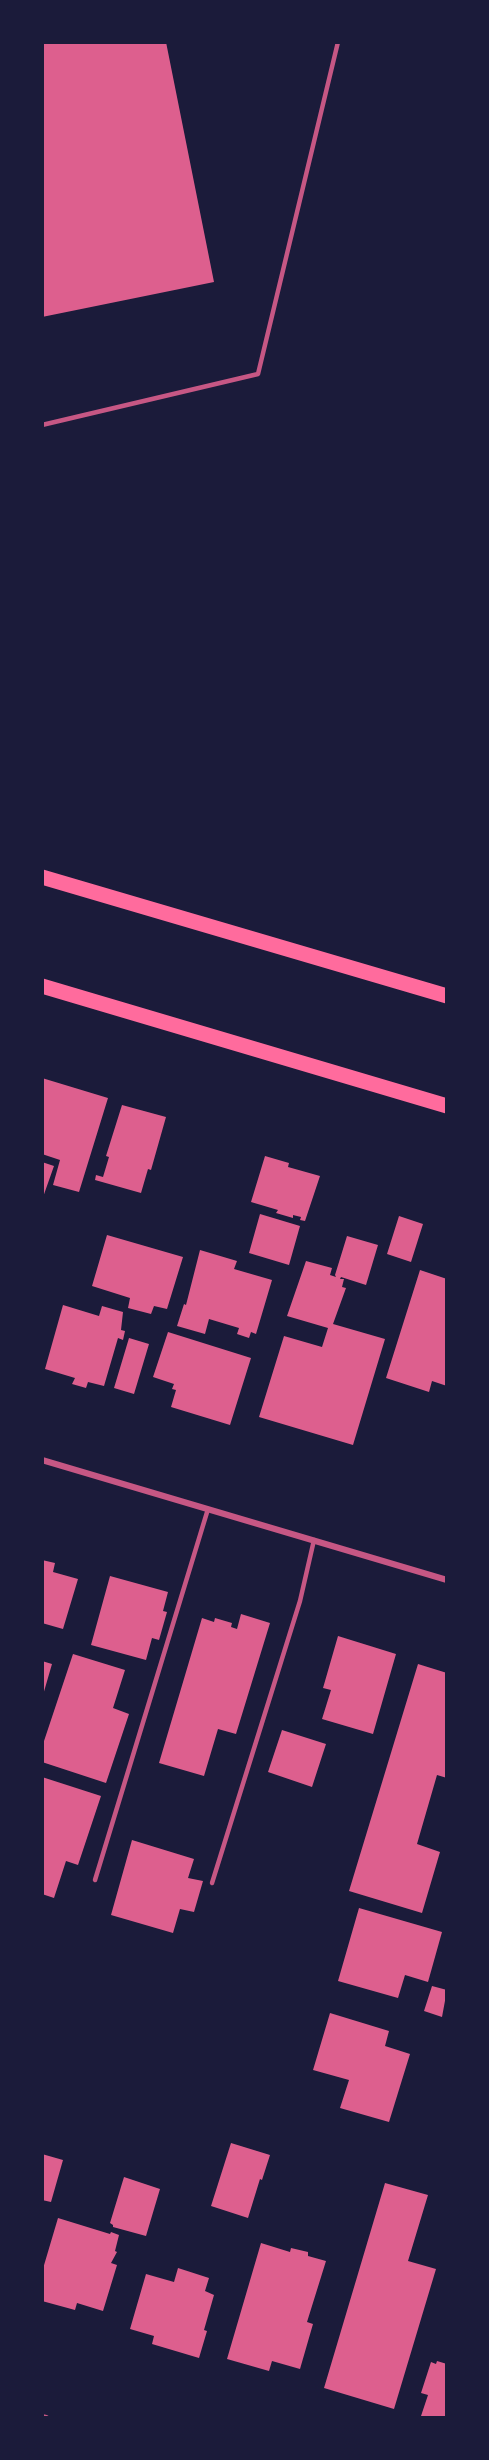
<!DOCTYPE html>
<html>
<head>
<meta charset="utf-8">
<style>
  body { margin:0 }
  #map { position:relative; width:489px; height:2460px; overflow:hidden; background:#1b1b3a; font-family:"Varela Round",sans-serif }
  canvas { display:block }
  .frame { position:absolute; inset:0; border:44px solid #1b1b3a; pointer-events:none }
</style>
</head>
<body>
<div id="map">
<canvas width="489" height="2460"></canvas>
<div class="frame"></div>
</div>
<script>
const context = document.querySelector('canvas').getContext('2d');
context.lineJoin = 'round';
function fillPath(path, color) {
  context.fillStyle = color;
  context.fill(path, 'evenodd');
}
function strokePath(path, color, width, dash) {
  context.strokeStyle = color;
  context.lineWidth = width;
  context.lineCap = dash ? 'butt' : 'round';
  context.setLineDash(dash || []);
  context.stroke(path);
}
const building = new Path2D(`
  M 42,42 L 166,42 L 214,282 L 42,317 Z
  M 42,1078 L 108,1098 L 79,1192 L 53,1185 L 60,1160 L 42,1154 Z
  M 122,1105 L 166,1117 L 151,1170 L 148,1169 L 141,1193 L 95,1180 L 96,1175 L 103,1177 L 109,1157 L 106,1156 Z
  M 265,1156 L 289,1163 L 288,1167 L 320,1176 L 305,1221 L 300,1220 L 301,1217 L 293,1215 L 293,1218 L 276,1213 L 278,1210 L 251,1202 Z
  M 42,1162 L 54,1166 L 42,1200 Z
  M 260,1214 L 300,1226 L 289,1265 L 249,1253 Z
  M 399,1216 L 423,1224 L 411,1262 L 387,1254 Z
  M 107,1235 L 183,1257 L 167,1309 L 154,1306 L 151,1314 L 128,1308 L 130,1298 L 92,1286 Z
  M 347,1236 L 378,1245 L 366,1285 L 341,1277 L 340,1279 L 344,1279 L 342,1287 L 346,1288 L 333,1324 L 385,1339 L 353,1445 L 259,1417 L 284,1336 L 322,1347 L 328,1328 L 287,1316 L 306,1261 L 332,1268 L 330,1275 L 336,1277 L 335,1275 Z
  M 200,1250 L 237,1261 L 234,1269 L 272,1280 L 256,1334 L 251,1332 L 249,1338 L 237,1334 L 239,1328 L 209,1319 L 205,1334 L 177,1326 L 184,1304 L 186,1305 Z
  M 420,1270 L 447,1279 L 447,1386 L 432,1381 L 429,1392 L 386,1378 Z
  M 63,1305 L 99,1316 L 102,1306 L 123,1312 L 121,1330 L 125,1331 L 123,1340 L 118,1338 L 104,1386 L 88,1382 L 86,1388 L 72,1384 L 75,1378 L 45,1369 Z
  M 168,1332 L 251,1358 L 230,1425 L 171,1407 L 176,1390 L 172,1389 L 174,1384 L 153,1377 Z
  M 129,1338 L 149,1344 L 134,1394 L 114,1388 Z
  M 42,1560 L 55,1563 L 53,1572 L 78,1579 L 63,1629 L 42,1623 Z
  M 110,1576 L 168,1592 L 163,1611 L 167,1612 L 159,1640 L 152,1638 L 146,1660 L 91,1645 Z
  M 241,1614 L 270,1623 L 236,1734 L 218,1729 L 204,1776 L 159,1763 L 202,1618 L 214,1622 L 215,1618 L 232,1623 L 231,1627 L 237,1629 Z
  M 338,1636 L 396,1654 L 373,1734 L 322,1719 L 331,1690 L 323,1688 Z
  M 73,1654 L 125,1670 L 113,1708 L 129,1714 L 106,1783 L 42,1762 L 42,1747 Z
  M 42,1661 L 52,1664 L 43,1695 L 42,1695 Z
  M 418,1664 L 447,1673 L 447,1778 L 437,1775 L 417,1844 L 440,1852 L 422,1913 L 349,1891 Z
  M 282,1730 L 326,1744 L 312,1787 L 268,1772 Z
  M 42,1777 L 101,1796 L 78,1865 L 66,1861 L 54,1898 L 42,1894 Z
  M 132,1840 L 194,1859 L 188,1878 L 203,1881 L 194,1912 L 180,1909 L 173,1933 L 111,1915 Z
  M 359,1908 L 442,1932 L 428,1982 L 405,1975 L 398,1998 L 338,1981 Z
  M 432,1986 L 447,1990 L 442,2017 L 424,2011 Z
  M 330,2013 L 389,2031 L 385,2046 L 410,2054 L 389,2122 L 340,2108 L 349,2080 L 313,2070 Z
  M 231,2143 L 270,2155 L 262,2180 L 260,2179 L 248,2218 L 211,2206 Z
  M 42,2154 L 63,2160 L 51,2202 L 42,2200 Z
  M 124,2177 L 160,2189 L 146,2236 L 113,2227 L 113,2225 L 110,2223 Z
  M 385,2183 L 428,2195 L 408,2261 L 436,2269 L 394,2409 L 324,2388 Z
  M 58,2218 L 110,2234 L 111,2232 L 119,2235 L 115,2251 L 117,2252 L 111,2263 L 117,2265 L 103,2311 L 77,2303 L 75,2310 L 42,2301 L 42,2272 Z
  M 261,2243 L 290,2252 L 291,2248 L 308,2252 L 308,2256 L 326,2261 L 307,2322 L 313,2324 L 300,2369 L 272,2361 L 269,2371 L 227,2359 Z
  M 178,2268 L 209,2278 L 205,2291 L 214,2295 L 204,2330 L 207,2331 L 199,2358 L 152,2344 L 154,2336 L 130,2329 L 146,2274 L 174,2282 Z
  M 437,2361 L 447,2364 L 447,2418 L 426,2418 L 421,2416 L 428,2395 L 421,2393 L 431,2362 L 436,2364 Z`);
const service = new Path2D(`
  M 42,425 L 258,374 L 338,42
  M 95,1880 L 208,1509
  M 212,1883 L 300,1601 L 314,1540`);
const minor = new Path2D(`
  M 42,1460 L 447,1580
  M 42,2417 L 46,2418`);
const primary = new Path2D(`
  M 42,877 L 447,996
  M 42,986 L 447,1106`);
fillPath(building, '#dd5f8e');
strokePath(service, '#c65784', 4.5);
strokePath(minor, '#c65784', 6);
strokePath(primary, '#ff6b9d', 15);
</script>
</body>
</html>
